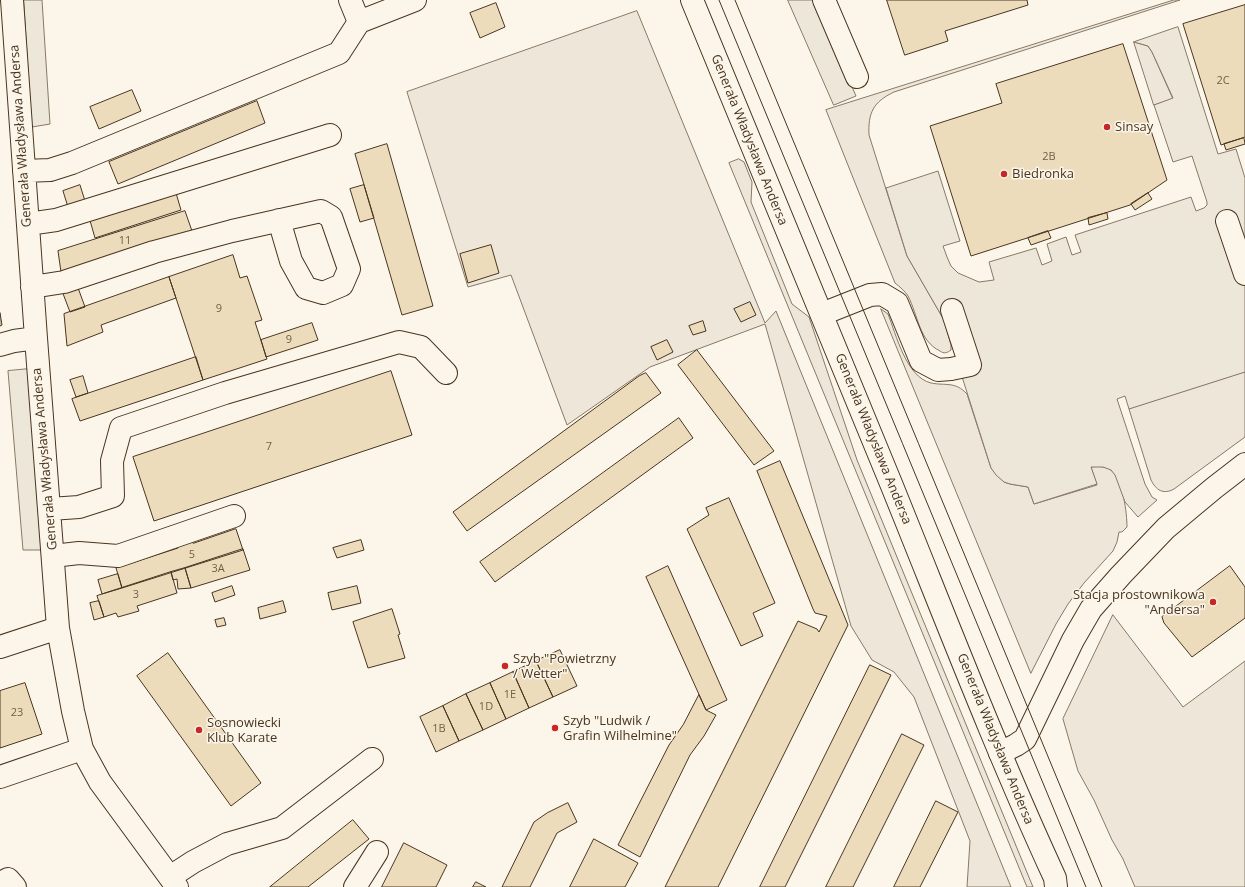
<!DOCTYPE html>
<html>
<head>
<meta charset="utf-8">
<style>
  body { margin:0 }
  canvas { display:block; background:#fbf6e9 }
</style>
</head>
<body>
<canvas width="1245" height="887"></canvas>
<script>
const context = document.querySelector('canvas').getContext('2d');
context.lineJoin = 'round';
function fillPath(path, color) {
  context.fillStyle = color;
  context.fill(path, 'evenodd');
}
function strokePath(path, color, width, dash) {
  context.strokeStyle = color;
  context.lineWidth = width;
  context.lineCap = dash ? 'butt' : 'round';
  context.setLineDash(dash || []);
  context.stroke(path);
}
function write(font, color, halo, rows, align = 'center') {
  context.font = font + ' "Open Sans",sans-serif';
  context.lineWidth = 3;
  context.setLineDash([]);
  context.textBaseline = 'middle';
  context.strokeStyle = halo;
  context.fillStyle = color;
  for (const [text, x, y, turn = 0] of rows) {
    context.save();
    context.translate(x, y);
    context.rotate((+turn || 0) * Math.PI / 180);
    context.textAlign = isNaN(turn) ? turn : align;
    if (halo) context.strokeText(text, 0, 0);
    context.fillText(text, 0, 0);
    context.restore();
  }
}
const green = new Path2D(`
  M 1174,0 L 1180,0 L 894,92 C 873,102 868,113 869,135 L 907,256 L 944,320 L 951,345 L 951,350 C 947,353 944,354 940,351 C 919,341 918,315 908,296 C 905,291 900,287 895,283 L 826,110 Z
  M 637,11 L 765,323 L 776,311 L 1011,887 L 967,887 L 970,841 L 914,697 L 894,672 L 872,660 L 851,626 L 765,324 L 650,367 L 567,425 L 511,275 L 468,287 L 407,92 Z
  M 1134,42 L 1148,46 L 1152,52 L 1173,99 L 1154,105 Z
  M 739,159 L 744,162 L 752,182 L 751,202 L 792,304 L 809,317 L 857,460 L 1033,887 L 1027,887 L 729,163 Z
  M 881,309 L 888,314 C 896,334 906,377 931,383 C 946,386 955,381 967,394 L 991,468 L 1004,482 L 1010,484 L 1028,487 L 1034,504 L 1097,485 L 1091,467 C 1098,466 1107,466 1112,471 C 1123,481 1127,513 1127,527 L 1122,532 L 1119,532 L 1117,542 L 1113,551 L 1084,583 L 1068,604 L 1056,624 L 1031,673 Z
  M 1245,372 L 1245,437 L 1174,489 C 1163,495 1156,490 1151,480 L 1129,409 Z
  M 1113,615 L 1183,707 L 1245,661 L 1245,887 L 1135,887 L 1123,859 L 1112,840 L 1094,800 L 1078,771 L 1063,719 Z`);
const parking = new Path2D(`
  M 24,0 L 42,0 L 50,124 L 32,127 Z
  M 788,0 L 814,0 L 856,96 L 834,105 Z
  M 1178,27 L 1218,154 L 1236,149 L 1245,178 L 1245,372 L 1129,409 L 1125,396 L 1117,399 L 1145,484 L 1152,497 L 1157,500 L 1138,517 L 1125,502 L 1115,475 L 1111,470 L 1103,467 L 1091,467 L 1097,484 L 1034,504 L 1028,487 L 1010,484 L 1004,482 L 996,475 L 991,468 L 944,320 L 907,256 L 886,188 L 938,171 L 960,241 L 943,246 L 947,257 L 951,266 L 958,273 L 979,282 L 994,280 L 989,262 L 1036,248 L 1042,265 L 1052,261 L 1047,244 L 1066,237 L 1072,255 L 1081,252 L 1075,235 L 1191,197 L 1196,211 L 1204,208 L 1207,205 L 1207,202 L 1192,156 L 1173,162 L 1154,105 L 1173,98 L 1152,52 L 1148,46 L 1134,42 Z
  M 29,369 L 42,550 L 23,550 L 8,371 Z`);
const building = new Path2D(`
  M 887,0 L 1027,0 L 1028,5 L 945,31 L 948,41 L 905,55 Z
  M 496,3 L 505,27 L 480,38 L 470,13 Z
  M 1245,5 L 1245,137 L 1221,145 L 1183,24 Z
  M 1123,44 L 1167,180 L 1130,205 L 971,256 L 930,126 L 1002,103 L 996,84 Z
  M 132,90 L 141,111 L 99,129 L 90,107 Z
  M 257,101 L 265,123 L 118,184 L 109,162 Z
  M 1244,138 L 1245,144 L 1226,150 L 1224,144 Z
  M 387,144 L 433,306 L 402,315 L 355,154 Z
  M 80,185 L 85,201 L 68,207 L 63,191 Z
  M 364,185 L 374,218 L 360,222 L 350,189 Z
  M 176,193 L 181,210 L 95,238 L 89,217 Z
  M 1148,193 L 1152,199 L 1135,210 L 1131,204 Z
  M 185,211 L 192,231 L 61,272 L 58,251 Z
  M 1107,213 L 1108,219 L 1089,225 L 1088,218 Z
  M 1048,231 L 1051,238 L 1031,245 L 1028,238 Z
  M 491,245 L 499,273 L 468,283 L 460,254 Z
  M 233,255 L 240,278 L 247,276 L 262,320 L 255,322 L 267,359 L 203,380 L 169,277 Z
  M 169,277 L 176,298 L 101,325 L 103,332 L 67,346 L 64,314 Z
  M 77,285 L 85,307 L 70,312 L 62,291 Z
  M 750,302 L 756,315 L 741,322 L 734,309 Z
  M 0,313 L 2,325 L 0,326 Z
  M 703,321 L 706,331 L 693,335 L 689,326 Z
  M 312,323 L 318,340 L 266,357 L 261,340 Z
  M 667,340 L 673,352 L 657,360 L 651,347 Z
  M 697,350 L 774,451 L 754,465 L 678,365 Z
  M 196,357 L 203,380 L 80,421 L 72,399 Z
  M 391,371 L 412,435 L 154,521 L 133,457 Z
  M 646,373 L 661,393 L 467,531 L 453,512 L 639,376 Z
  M 83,376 L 88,393 L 76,397 L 70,380 Z
  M 679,418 L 693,438 L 495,582 L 480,562 Z
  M 780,461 L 848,625 L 718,887 L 665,887 L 798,621 L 817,629 L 819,632 L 827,616 L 815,613 L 813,609 L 757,471 Z
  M 729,498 L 775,603 L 753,613 L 763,636 L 741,646 L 687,529 L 709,515 L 706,508 Z
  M 236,529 L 243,550 L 122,588 L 116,568 L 178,548 L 177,544 L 191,539 L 193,543 Z
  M 361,540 L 364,550 L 337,558 L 333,548 Z
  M 243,549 L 250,570 L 191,588 L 185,568 Z
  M 668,566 L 727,700 L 706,710 L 646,577 Z
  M 1230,566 L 1245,587 L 1245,618 L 1192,657 L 1164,623 L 1162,617 Z
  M 185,568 L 191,588 L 178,589 L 177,579 L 173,580 L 171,572 Z
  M 171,572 L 177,593 L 137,606 L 139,611 L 118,617 L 116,613 L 104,617 L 97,596 Z
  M 118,574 L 122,588 L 102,594 L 98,580 Z
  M 232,586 L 235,595 L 215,602 L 212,593 Z
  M 357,586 L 361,603 L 332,610 L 328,593 Z
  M 99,601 L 104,617 L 94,620 L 90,603 Z
  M 283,601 L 286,612 L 260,619 L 258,608 Z
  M 392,609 L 400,634 L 398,635 L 405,658 L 368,668 L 353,622 Z
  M 224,618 L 226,625 L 217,627 L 215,620 Z
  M 560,650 L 577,686 L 553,697 L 536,661 Z
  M 168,653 L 261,783 L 231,806 L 137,676 Z
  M 536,661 L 553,697 L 529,708 L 513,672 Z
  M 870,665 L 891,675 L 785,887 L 760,887 Z
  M 513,672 L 529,708 L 506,719 L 490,683 Z
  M 25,683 L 42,734 L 0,748 L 0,691 Z
  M 490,683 L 506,719 L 483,730 L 466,694 Z
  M 466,694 L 483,730 L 459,741 L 443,706 Z
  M 699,695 L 706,710 L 716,715 L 704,736 L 690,755 L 640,857 L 618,845 L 669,745 L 683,725 Z
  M 443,706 L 459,741 L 436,752 L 420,717 Z
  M 902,734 L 924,745 L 853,887 L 826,887 Z
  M 936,801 L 958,812 L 920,887 L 894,887 Z
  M 568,803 L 577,822 L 557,833 L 530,887 L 502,887 L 534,822 L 547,813 Z
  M 353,820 L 369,839 L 308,887 L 270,887 Z
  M 594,839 L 638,863 L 625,887 L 570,887 Z
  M 404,843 L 447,865 L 436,887 L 382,887 Z
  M 476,882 L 486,887 L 473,887 Z`);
const minor = new Path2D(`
  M 12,0 L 36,338 L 58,628 L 73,711 L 82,749 L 100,782 L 177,887
  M 350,0 L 359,22 L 415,0
  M 824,0 L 857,77
  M 24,171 L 50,170 L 72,163 L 339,53 L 359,22
  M 1227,221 L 1245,274
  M 28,224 L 56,220 L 330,135
  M 32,287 L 64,282 L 154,252 L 232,231 L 321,211 L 331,217 L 349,269 L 342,285 L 323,293 L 306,288 L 291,261 L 279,220
  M 822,314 L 870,295 L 882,294 L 897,303 L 921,361 L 938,370 L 951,369 L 970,365 L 952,310
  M 0,345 L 14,341 L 36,338
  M 50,509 L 79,507 L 113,496 L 112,461 L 121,428 L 225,393 L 399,342 L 421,347 L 446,373
  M 53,556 L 79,553 L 118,556 L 234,516
  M 0,647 L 58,628
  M 1000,753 L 1016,745 L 1025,739 L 1073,640 L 1091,609 L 1121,575 L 1166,528 L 1214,488 L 1245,464
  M 0,777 L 82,749
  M 170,877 L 193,862 L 227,844 L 282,828 L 372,759
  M 0,884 L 8,879 L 15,887
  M 355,887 L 377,852`);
const major = new Path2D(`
  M 692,0 C 758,160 825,320 890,481 C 944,614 995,748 1055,878 L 1056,887`);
const tram = new Path2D(`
  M 719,0 L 1086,887
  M 735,0 L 1102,887`);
const markers = [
  [1107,127,4,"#c62828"],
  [1004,174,4,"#c62828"],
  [1213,602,4,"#c62828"],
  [505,666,4,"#c62828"],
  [555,728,4,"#c62828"],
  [199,730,4,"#c62828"]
];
const numberNames = [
  ["2C",1223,81],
  ["2B",1049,157],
  ["11",125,241],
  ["9",219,309],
  ["9",289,340],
  ["7",269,447],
  ["5",192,555],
  ["3A",218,569],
  ["3",136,595],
  ["1E",510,695],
  ["1D",486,707],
  ["23",17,713],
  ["1B",439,729]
];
const poiNames = [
  ["Sinsay",1115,127],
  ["Biedronka",1012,174],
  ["Stacja prostownikowa",1205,595,"right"],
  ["\"Andersa\"",1205,610,"right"],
  ["Szyb \"Powietrzny",513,659],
  ["/ Wetter\"",513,674],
  ["Szyb \"Ludwik /",563,721],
  ["Grafin Wilhelmine\"",563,736],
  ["Sosnowiecki",207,723],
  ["Klub Karate",207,738]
];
const streetNames = [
  ["Generała Władysława Andersa",21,136,-94],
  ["Generała Władysława Andersa",749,140,68],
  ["Generała Władysława Andersa",873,439,68],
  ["Generała Władysława Andersa",45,459,-95],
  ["Generała Władysława Andersa",995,739,68]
];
fillPath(green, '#ede6d9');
strokePath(green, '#887966', 1);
fillPath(parking, '#ede7d9');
strokePath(parking, '#887966', 1);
fillPath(building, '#ecdcbc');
strokePath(building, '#4a3520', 1);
strokePath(minor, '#4a3520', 24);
strokePath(major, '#4a3520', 24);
strokePath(minor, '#fbf6e9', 22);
strokePath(major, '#fbf6e9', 22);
strokePath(tram, '#4a3520', 1);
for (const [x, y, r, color] of markers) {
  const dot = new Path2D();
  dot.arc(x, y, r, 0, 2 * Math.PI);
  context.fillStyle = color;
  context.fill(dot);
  strokePath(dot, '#fbf6e9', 1.5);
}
write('11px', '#725f47', null, numberNames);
write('13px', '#4a3520', '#fbf6e9', poiNames, 'left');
write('13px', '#4a3520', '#fbf6e9', streetNames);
</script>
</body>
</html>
